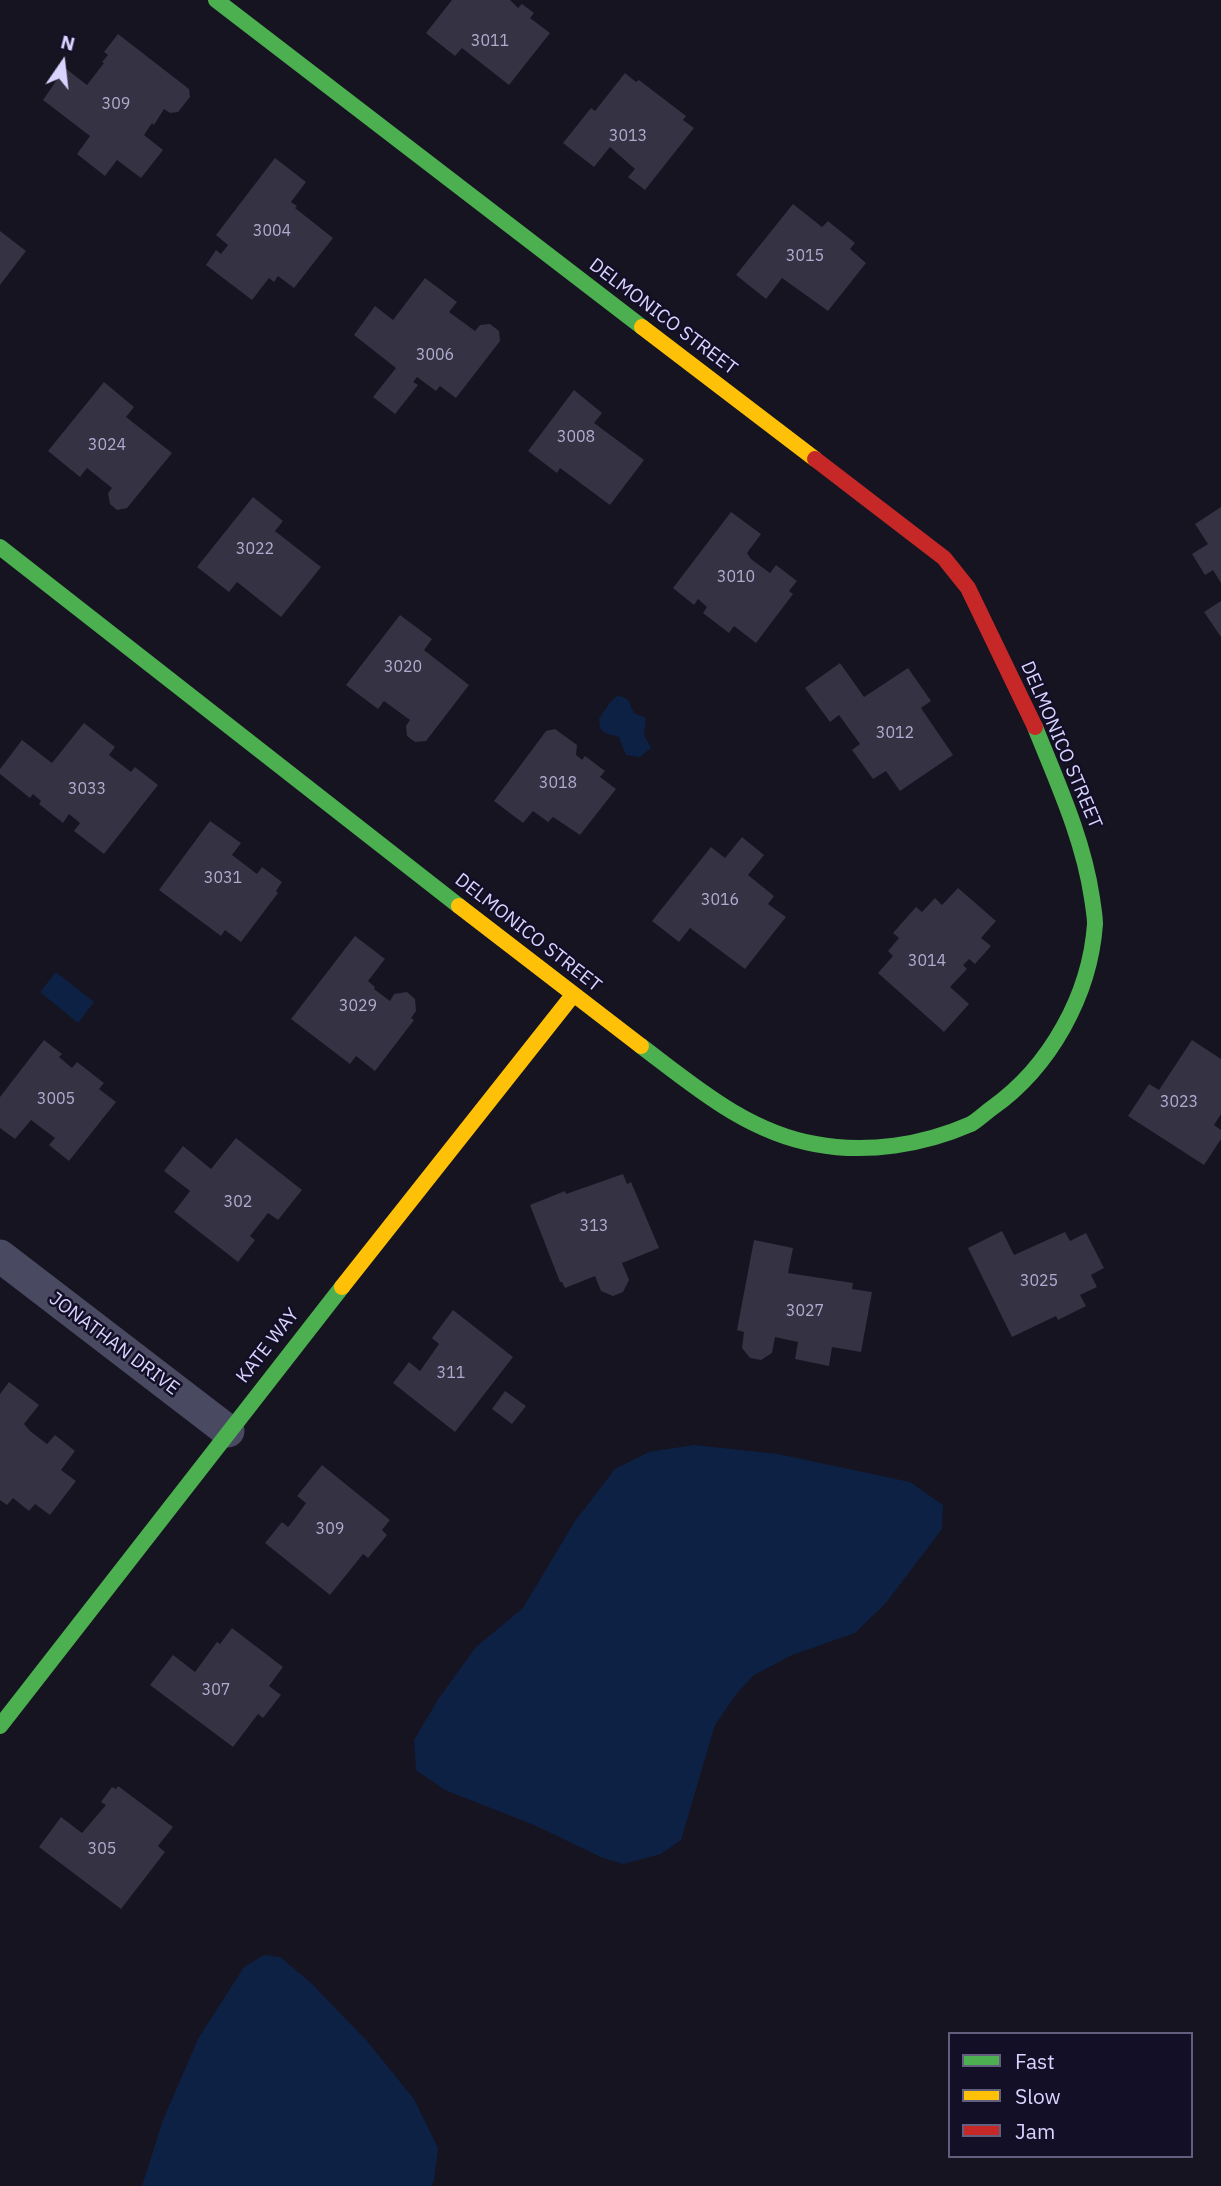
<!DOCTYPE html>
<html>
<head>
<meta charset="utf-8">
<style>
  body { margin:0 }
  #map { position:relative; width:1221px; height:2186px; overflow:hidden; background:#161421; font-family:"IBM Plex Sans",sans-serif }
  canvas { display:block }
  .legend { position:absolute; left:948px; top:2032px; width:245px; height:126px; box-sizing:border-box; background:#130f26; border:2px solid #625e7d; margin:0; padding:9px 12px; list-style:none; font-size:21px; color:#d9d4ff }
  .legend li { display:flex; align-items:center; gap:14px; height:35px }
  .legend b { width:35px; border:2px solid #625e7d }
  .north { position:absolute; left:28px; top:28px; width:70px; height:70px; -webkit-text-stroke:5px #130f26; paint-order:stroke; rotate:14deg; font-size:19px; font-weight:700; line-height:28px; text-align:center; color:#d9d4ff }
  .north::after { content:''; display:block; margin:auto; width:24px; height:32px; background:#d9d4ff; clip-path:polygon(50% 0,100% 100%,50% 72%,0 100%) }
</style>
</head>
<body>
<div id="map">
<canvas width="1221" height="2186"></canvas>
<ul class="legend">
<li><b style="height:9px;background:#4caf50"></b>Fast</li>
<li><b style="height:9px;background:#ffc107"></b>Slow</li>
<li><b style="height:9px;background:#c62828"></b>Jam</li>
</ul>
<div class="north">N</div>
</div>
<script>
const context = document.querySelector('canvas').getContext('2d');
context.lineJoin = 'round';
function fillPath(path, color) {
  context.fillStyle = color;
  context.fill(path, 'evenodd');
}
function strokePath(path, color, width, dash) {
  context.strokeStyle = color;
  context.lineWidth = width;
  context.lineCap = dash ? 'butt' : 'round';
  context.setLineDash(dash || []);
  context.stroke(path);
}
function write(font, color, halo, rows, align = 'center') {
  context.font = font + ' "IBM Plex Sans",sans-serif';
  context.lineWidth = 5;
  context.setLineDash([]);
  context.textBaseline = 'middle';
  context.strokeStyle = halo;
  context.fillStyle = color;
  for (const [text, x, y, turn = 0] of rows) {
    context.save();
    context.translate(x, y);
    context.rotate((+turn || 0) * Math.PI / 180);
    context.textAlign = isNaN(turn) ? turn : align;
    if (halo) context.strokeText(text, 0, 0);
    context.fillText(text, 0, 0);
    context.restore();
  }
}
const water = new Path2D(`
  M 618,696 C 631,697 629,704 634,713 L 646,718 L 644,735 L 651,748 L 640,757 L 626,755 L 619,737 L 605,733 L 600,728 L 599,719 C 603,713 612,698 618,696 Z
  M 56,972 L 94,1002 L 78,1023 L 40,992 Z
  M 694,1445 L 778,1454 L 910,1482 L 943,1505 L 942,1529 L 885,1604 L 855,1633 L 792,1655 L 754,1675 L 737,1693 L 715,1725 L 681,1840 L 661,1854 L 623,1864 L 603,1858 L 534,1825 L 445,1790 L 416,1770 L 414,1740 L 439,1698 L 476,1647 L 523,1608 L 575,1521 L 615,1469 L 649,1452 Z
  M 264,1955 L 280,1957 L 311,1983 L 366,2040 L 414,2099 L 438,2148 L 434,2180 L 431,2186 L 142,2186 L 163,2120 L 198,2039 L 244,1967 Z`);
const building = new Path2D(`
  M 452,0 L 510,0 L 518,8 L 522,4 L 534,13 L 530,18 L 550,33 L 509,85 L 462,48 L 455,56 L 426,33 Z
  M 118,34 L 189,89 L 190,97 L 178,112 L 170,113 L 164,109 L 154,125 L 152,123 L 144,135 L 163,150 L 141,178 L 117,160 L 105,176 L 77,154 L 90,136 L 43,100 L 65,68 L 87,85 L 104,63 L 102,62 L 108,55 L 104,52 Z
  M 625,73 L 636,82 L 639,80 L 686,116 L 683,120 L 694,128 L 645,190 L 628,177 L 635,169 L 610,147 L 594,167 L 563,143 L 591,108 L 595,111 Z
  M 275,158 L 306,182 L 291,202 L 297,206 L 295,208 L 333,238 L 294,288 L 278,276 L 274,282 L 269,278 L 252,300 L 206,265 L 216,250 L 221,254 L 228,245 L 216,235 Z
  M 793,204 L 822,227 L 828,221 L 855,243 L 850,249 L 866,263 L 828,311 L 782,278 L 766,299 L 736,275 Z
  M 0,231 L 26,251 L 0,285 Z
  M 425,278 L 457,302 L 449,312 L 475,331 L 480,325 L 490,324 L 499,331 L 500,341 L 456,398 L 440,386 L 436,391 L 417,377 L 413,382 L 418,385 L 395,414 L 373,397 L 396,368 L 354,335 L 375,306 L 393,320 Z
  M 104,382 L 134,407 L 126,417 L 172,453 L 127,508 L 117,510 L 110,504 L 108,493 L 112,488 L 87,468 L 80,477 L 48,451 Z
  M 574,390 L 602,413 L 594,423 L 644,460 L 610,505 L 560,468 L 557,473 L 528,451 Z
  M 253,497 L 283,521 L 275,531 L 321,567 L 281,617 L 237,582 L 229,592 L 197,567 Z
  M 1221,507 L 1221,583 L 1213,570 L 1205,575 L 1192,554 L 1208,544 L 1195,524 Z
  M 731,512 L 761,534 L 747,553 L 751,559 L 770,573 L 776,565 L 797,581 L 789,591 L 793,594 L 756,643 L 734,626 L 729,633 L 703,613 L 707,607 L 698,599 L 694,605 L 673,588 Z
  M 1221,601 L 1221,637 L 1204,612 Z
  M 400,615 L 432,639 L 424,650 L 469,685 L 426,741 L 415,742 L 407,736 L 406,726 L 410,720 L 384,701 L 378,709 L 346,685 Z
  M 840,663 L 864,697 L 908,668 L 931,701 L 921,708 L 953,755 L 900,791 L 886,771 L 873,779 L 852,750 L 860,744 L 839,715 L 830,722 L 805,688 Z
  M 84,723 L 115,747 L 109,755 L 131,772 L 135,767 L 158,785 L 104,854 L 74,831 L 80,823 L 69,814 L 63,823 L 39,804 L 41,801 L 33,794 L 30,798 L 0,774 L 0,769 L 22,740 L 52,763 Z
  M 555,729 L 577,745 L 576,755 L 582,760 L 585,756 L 605,771 L 600,777 L 616,789 L 580,835 L 553,817 L 548,822 L 533,811 L 523,823 L 494,801 L 546,731 Z
  M 210,821 L 241,843 L 232,855 L 257,874 L 262,867 L 282,882 L 276,891 L 278,893 L 241,942 L 225,930 L 221,936 L 159,890 Z
  M 742,837 L 764,855 L 748,875 L 774,896 L 768,904 L 786,917 L 745,969 L 690,928 L 679,942 L 652,921 L 711,847 L 725,858 Z
  M 958,888 L 996,921 L 981,938 L 991,946 L 975,964 L 969,959 L 963,965 L 967,969 L 950,987 L 969,1004 L 944,1032 L 878,973 L 893,956 L 888,951 L 899,938 L 893,933 L 916,907 L 922,912 L 935,898 L 942,905 Z
  M 355,936 L 385,959 L 368,981 L 375,987 L 374,989 L 390,1001 L 394,994 L 407,992 L 415,999 L 416,1011 L 411,1018 L 414,1020 L 375,1071 L 356,1056 L 350,1064 L 291,1019 Z
  M 44,1040 L 62,1054 L 59,1057 L 72,1068 L 77,1062 L 104,1083 L 99,1089 L 116,1102 L 69,1161 L 49,1145 L 55,1138 L 31,1120 L 15,1139 L 0,1128 L 0,1097 Z
  M 1192,1040 L 1221,1059 L 1221,1114 L 1214,1125 L 1221,1130 L 1221,1139 L 1204,1165 L 1128,1116 L 1149,1084 L 1159,1090 Z
  M 236,1138 L 302,1190 L 278,1220 L 268,1213 L 250,1236 L 255,1240 L 238,1262 L 174,1212 L 190,1191 L 164,1171 L 183,1146 L 211,1169 Z
  M 623,1174 L 627,1184 L 631,1182 L 659,1248 L 622,1263 L 629,1280 L 623,1292 L 613,1296 L 601,1291 L 595,1276 L 565,1288 L 562,1282 L 560,1282 L 530,1205 L 565,1191 L 566,1194 Z
  M 1002,1231 L 1014,1255 L 1065,1232 L 1070,1241 L 1086,1233 L 1104,1268 L 1091,1275 L 1097,1287 L 1080,1295 L 1086,1306 L 1058,1320 L 1056,1316 L 1012,1337 L 968,1248 Z
  M 754,1240 L 793,1248 L 788,1273 L 853,1283 L 852,1289 L 872,1292 L 861,1352 L 832,1347 L 829,1366 L 795,1359 L 798,1342 L 775,1337 L 772,1353 L 761,1360 L 750,1358 L 742,1348 L 744,1332 L 737,1330 Z
  M 453,1310 L 513,1357 L 455,1432 L 393,1383 L 409,1362 L 420,1371 L 439,1344 L 432,1338 Z
  M 9,1382 L 39,1405 L 24,1424 L 30,1431 L 47,1444 L 55,1435 L 75,1451 L 61,1470 L 76,1481 L 50,1515 L 35,1504 L 29,1511 L 13,1498 L 7,1505 L 0,1500 L 0,1394 Z
  M 505,1391 L 526,1406 L 512,1424 L 492,1409 Z
  M 322,1465 L 390,1520 L 382,1530 L 387,1535 L 368,1558 L 363,1554 L 330,1595 L 265,1543 L 282,1522 L 288,1527 L 293,1521 L 306,1503 L 297,1496 Z
  M 232,1628 L 283,1667 L 269,1686 L 281,1695 L 263,1718 L 258,1714 L 233,1747 L 150,1685 L 173,1655 L 195,1672 L 217,1642 L 220,1644 Z
  M 118,1786 L 173,1827 L 158,1846 L 165,1852 L 121,1909 L 39,1847 L 61,1817 L 82,1833 L 106,1805 L 101,1802 L 112,1787 L 116,1789 Z`);
const street = new Path2D(`
  M 0,1256 L 228,1431`);
const fast = new Path2D(`
  M 216,0 L 642,327
  M 0,547 L 459,906
  M 641,1046 C 694,1086 747,1132 815,1144 C 867,1154 923,1145 971,1124 C 978,1120 985,1113 992,1108 C 1050,1067 1090,995 1095,924 C 1095,916 1093,906 1092,898 C 1083,838 1057,782 1035,727
  M 0,1726 L 342,1287`);
const slow = new Path2D(`
  M 642,327 L 815,459
  M 459,906 L 641,1046
  M 342,1287 L 573,995`);
const jam = new Path2D(`
  M 815,459 L 944,558 L 968,588 L 1035,727`);
const numberNames = [
  ["3011",490,41],
  ["309",116,104],
  ["3013",628,136],
  ["3004",272,231],
  ["3015",805,256],
  ["3006",435,355],
  ["3008",576,437],
  ["3024",107,445],
  ["3022",255,549],
  ["3010",736,577],
  ["3020",403,667],
  ["3012",895,733],
  ["3018",558,783],
  ["3033",87,789],
  ["3031",223,878],
  ["3016",720,900],
  ["3014",927,961],
  ["3029",358,1006],
  ["3005",56,1099],
  ["3023",1179,1102],
  ["302",238,1202],
  ["313",594,1226],
  ["3025",1039,1281],
  ["3027",805,1311],
  ["311",451,1373],
  ["309",330,1529],
  ["307",216,1690],
  ["305",102,1849]
];
const streetNames = [
  ["DELMONICO STREET",663,317,37],
  ["DELMONICO STREET",1061,745,67],
  ["DELMONICO STREET",528,933,38],
  ["JONATHAN DRIVE",114,1344,37],
  ["KATE WAY",268,1346,-52]
];
fillPath(water, '#0d2144');
fillPath(building, '#343243');
strokePath(street, '#4a4962', 33);
strokePath(fast, '#4caf50', 16);
strokePath(slow, '#ffc107', 16);
strokePath(jam, '#c62828', 16);
write('16px', '#b0acd0', null, numberNames);
write('19px', '#d9d4ff', '#130f26', streetNames);
</script>
</body>
</html>
